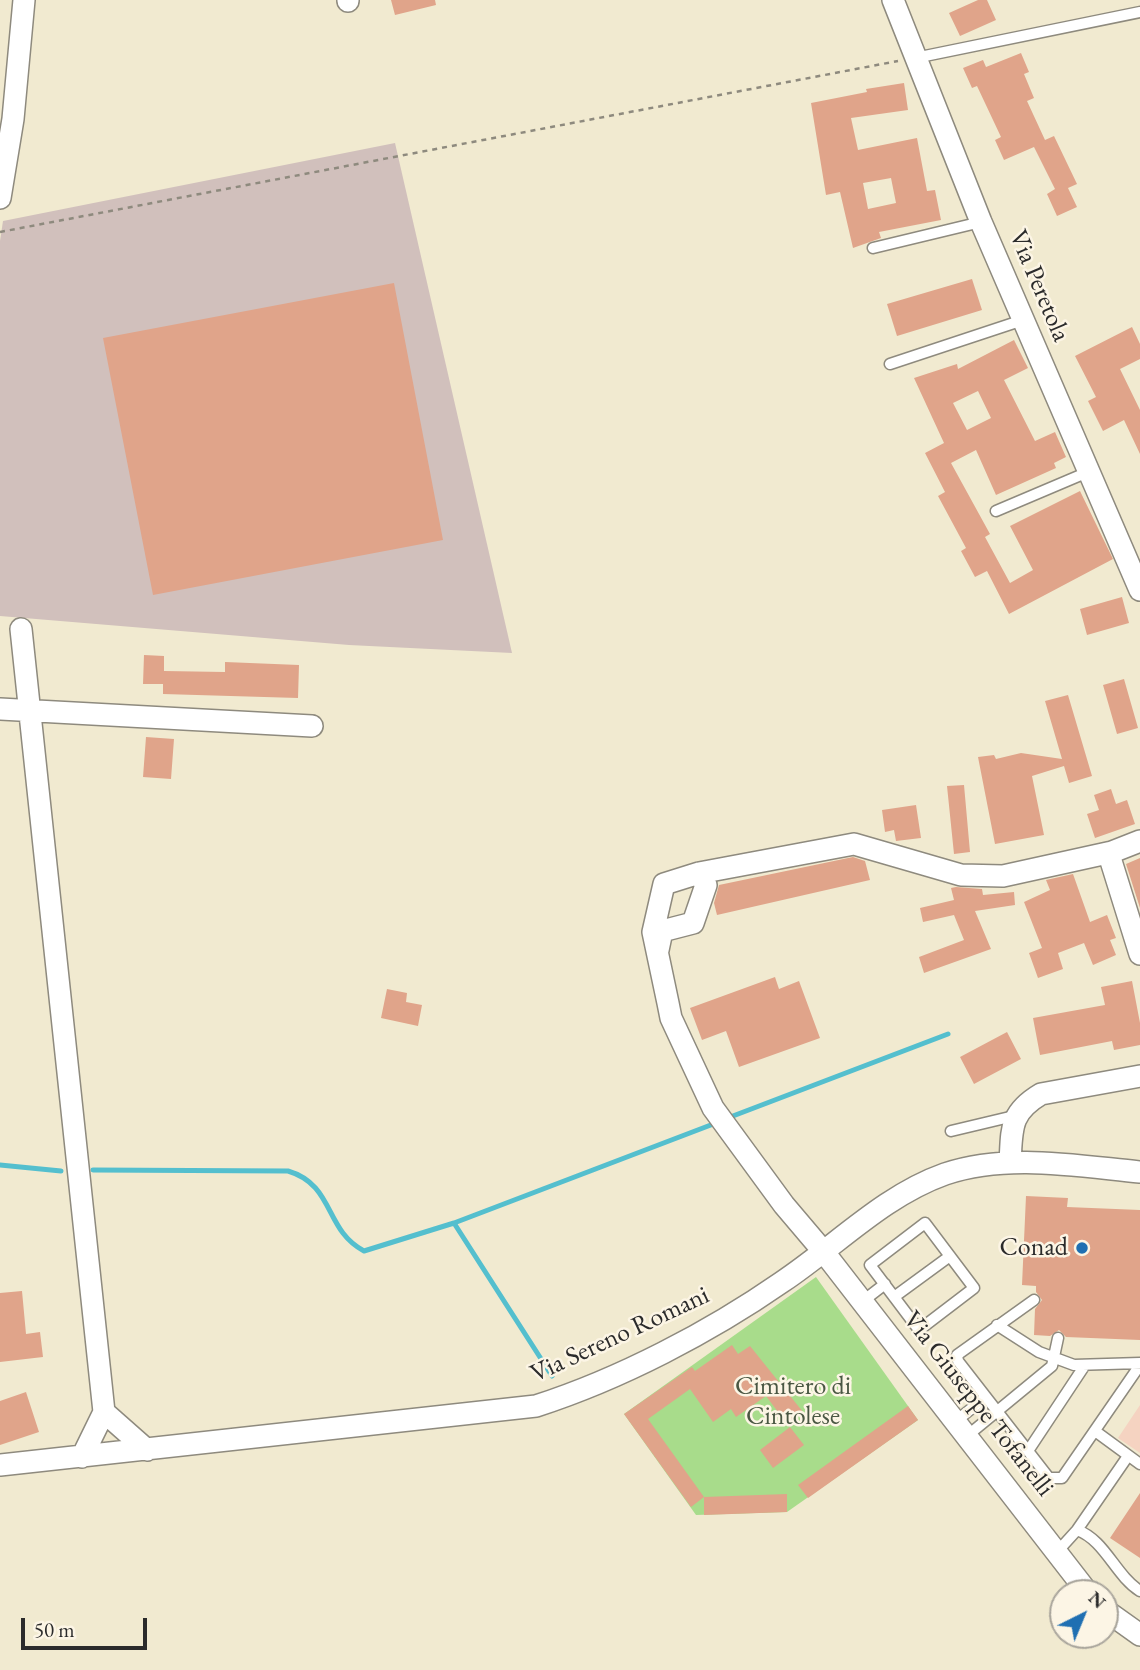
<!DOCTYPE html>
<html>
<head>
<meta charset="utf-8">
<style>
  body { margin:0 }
  #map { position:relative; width:1140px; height:1670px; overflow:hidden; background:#f1ead0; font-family:"EB Garamond",serif }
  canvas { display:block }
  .north { position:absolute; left:1049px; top:1579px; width:70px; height:70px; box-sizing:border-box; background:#fcf5e5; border:2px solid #a8a49b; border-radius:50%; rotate:43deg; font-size:19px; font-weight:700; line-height:28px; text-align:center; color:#2b2b2b }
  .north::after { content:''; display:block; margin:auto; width:24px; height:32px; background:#1f6fb2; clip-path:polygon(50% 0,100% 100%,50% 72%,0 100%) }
  .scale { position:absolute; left:21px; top:1618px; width:126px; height:32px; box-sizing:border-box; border:4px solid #2b2b2b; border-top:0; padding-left:9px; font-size:21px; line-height:24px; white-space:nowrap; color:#2b2b2b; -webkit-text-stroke:5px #fcf5e5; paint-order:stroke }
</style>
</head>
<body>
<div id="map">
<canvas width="1140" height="1670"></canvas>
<div class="north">N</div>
<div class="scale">50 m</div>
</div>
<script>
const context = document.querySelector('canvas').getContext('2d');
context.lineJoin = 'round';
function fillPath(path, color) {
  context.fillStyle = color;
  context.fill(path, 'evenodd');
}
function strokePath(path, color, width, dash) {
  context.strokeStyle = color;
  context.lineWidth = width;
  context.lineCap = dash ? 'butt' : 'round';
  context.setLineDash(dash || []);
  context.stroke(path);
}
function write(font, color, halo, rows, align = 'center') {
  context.font = font + ' "EB Garamond",serif';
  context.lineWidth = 5;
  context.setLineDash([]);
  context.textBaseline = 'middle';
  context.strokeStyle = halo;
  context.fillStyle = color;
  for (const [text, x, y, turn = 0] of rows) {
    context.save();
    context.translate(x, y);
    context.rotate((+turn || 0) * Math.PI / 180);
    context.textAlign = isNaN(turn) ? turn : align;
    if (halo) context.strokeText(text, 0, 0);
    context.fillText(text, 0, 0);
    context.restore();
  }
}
const built = new Path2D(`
  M 1140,1405 L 1140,1453 L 1118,1438 Z`);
const industrial = new Path2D(`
  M 395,143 L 512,653 L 349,645 L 0,616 L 0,241 L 3,221 Z`);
const green = new Path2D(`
  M 816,1277 L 918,1420 L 787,1512 L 696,1515 L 624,1414 Z`);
const stream = new Path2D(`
  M 725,1119 L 948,1034
  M 0,1165 L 61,1171
  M 93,1170 L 288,1171 C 335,1185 324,1230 364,1251 L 454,1223 L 552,1376
  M 454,1223 L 716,1123`);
const building = new Path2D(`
  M 391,0 L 435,0 L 436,5 L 395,15 Z
  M 978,0 L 987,0 L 996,20 L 960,36 L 949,13 Z
  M 1021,53 L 1029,72 L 1024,74 L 1034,98 L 1027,101 L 1045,140 L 1054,136 L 1077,184 L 1068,188 L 1077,207 L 1057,216 L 1047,194 L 1055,189 L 1034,147 L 1004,160 L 995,140 L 1001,137 L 977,86 L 972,88 L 963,68 L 983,60 L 986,67 Z
  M 904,83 L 908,110 L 851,118 L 858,150 L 917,138 L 927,191 L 935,190 L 941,220 L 879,232 L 881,238 L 853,248 L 840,192 L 826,195 L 811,103 L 867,92 L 866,89 ZM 891,178 L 896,203 L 868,209 L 863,183 Z
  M 972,279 L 982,310 L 897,336 L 887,304 Z
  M 394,283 L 443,540 L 153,595 L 103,338 Z
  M 1132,327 L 1140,344 L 1140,359 L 1120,369 L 1140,410 L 1140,454 L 1124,420 L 1103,431 L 1088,401 L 1096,397 L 1075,356 Z
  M 1014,340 L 1028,368 L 1004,380 L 1035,441 L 1055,432 L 1066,457 L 1054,463 L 1056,468 L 996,495 L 976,450 L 951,463 L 990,534 L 985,537 L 1010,583 L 1033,570 L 1010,526 L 1080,491 L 1113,559 L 1009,614 L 987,571 L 975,577 L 961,551 L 966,548 L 938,496 L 945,492 L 925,453 L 944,443 L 914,378 L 957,364 L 958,369 ZM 978,391 L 991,418 L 967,430 L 953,403 Z
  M 1122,597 L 1129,623 L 1087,635 L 1080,609 Z
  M 144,655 L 164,656 L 164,671 L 225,672 L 225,662 L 299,665 L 298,698 L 163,694 L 163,684 L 143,684 Z
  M 1124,679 L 1138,728 L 1117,734 L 1103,685 Z
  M 1068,695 L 1092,776 L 1069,783 L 1064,766 L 1032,776 L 1044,835 L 995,844 L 978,757 L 994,755 L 996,759 L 1021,753 L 1062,759 L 1045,701 Z
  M 146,737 L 174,739 L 171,779 L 143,777 Z
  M 964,785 L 970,852 L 954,854 L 947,786 Z
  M 1111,789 L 1116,804 L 1127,800 L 1135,824 L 1095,838 L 1087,814 L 1099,810 L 1094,795 Z
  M 916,805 L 921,838 L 896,841 L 894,830 L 885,832 L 882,810 Z
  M 853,857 L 865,861 L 870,880 L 717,915 L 714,903 L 719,885 Z
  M 1140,858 L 1140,908 L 1126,864 Z
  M 1073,874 L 1090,922 L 1107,915 L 1116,938 L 1110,940 L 1116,955 L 1093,965 L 1084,943 L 1058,953 L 1063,969 L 1038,978 L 1029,953 L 1042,948 L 1024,902 L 1050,890 L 1046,880 Z
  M 956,887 L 982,889 L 983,895 L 1014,892 L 1015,905 L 975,911 L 991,949 L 924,973 L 919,957 L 964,940 L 954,915 L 923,922 L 920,908 L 954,900 L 951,888 Z
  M 775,977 L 779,989 L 799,981 L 820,1038 L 739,1067 L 726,1031 L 702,1040 L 690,1008 Z
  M 1132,981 L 1140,1023 L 1140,1045 L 1114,1050 L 1112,1041 L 1040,1055 L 1033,1018 L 1105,1005 L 1101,987 Z
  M 387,989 L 407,993 L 406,1002 L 422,1005 L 418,1026 L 381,1018 Z
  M 1007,1032 L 1021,1059 L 974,1084 L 960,1057 Z
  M 1026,1196 L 1068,1198 L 1067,1207 L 1140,1210 L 1140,1340 L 1066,1337 L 1059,1330 L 1050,1336 L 1034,1335 L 1035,1309 L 1042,1300 L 1036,1292 L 1036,1286 L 1022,1285 Z
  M 22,1291 L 26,1334 L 40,1332 L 43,1357 L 0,1362 L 0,1293 Z
  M 732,1345 L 738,1354 L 750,1346 L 803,1412 L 787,1424 L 766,1396 L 736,1417 L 731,1409 L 713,1422 L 690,1389 L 648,1419 L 704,1497 L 691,1507 L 624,1414 L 692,1367 L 695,1371 Z
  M 26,1392 L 39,1432 L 0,1445 L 0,1401 Z
  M 908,1406 L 918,1420 L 808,1498 L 798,1485 Z
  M 790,1427 L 804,1445 L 773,1468 L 760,1450 Z
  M 1140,1493 L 1140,1558 L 1110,1538 Z
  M 787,1494 L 787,1512 L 704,1515 L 704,1497 Z`);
const path = new Path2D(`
  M 0,232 L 898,61`);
const service = new Path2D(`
  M 915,58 L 1140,12
  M 873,248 L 981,222
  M 890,364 L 1023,320
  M 996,511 L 1088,472
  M 951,1131 L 1014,1116
  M 925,1223 L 974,1288 L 919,1330 L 870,1265 Z
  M 894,1297 L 950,1256
  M 1034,1300 L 957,1355 L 958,1361 L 1049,1478 L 1062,1478 L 1140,1365
  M 863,1301 L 885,1284
  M 997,1325 L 1039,1352 L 1074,1365 L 1140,1363
  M 956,1421 L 986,1397
  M 1095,1431 L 1140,1464
  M 967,1436 L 1052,1366 L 1058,1338
  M 1028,1451 L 1085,1365
  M 1077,1530 C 1105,1540 1115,1575 1140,1591
  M 1057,1552 L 1077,1530 L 1128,1456`);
const minor = new Path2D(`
  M 348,0 L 348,1
  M 893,0 L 981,222 L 1140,590
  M 0,198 L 13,119 L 24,0
  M 21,629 L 104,1412 L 82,1457
  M 0,709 L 312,726
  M 1112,852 L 1111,861 L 1140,954
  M 658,950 L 662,931 L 693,923 L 706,885 L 699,873
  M 1010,1163 C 1012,1129 1009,1113 1041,1094 L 1140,1076
  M 104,1412 L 147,1450
  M 0,1465 L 536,1406 C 620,1379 710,1332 782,1282 C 836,1246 883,1196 945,1174 C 1007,1153 1077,1166 1140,1172
  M 1088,1593 L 823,1251 L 784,1205 L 713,1108 L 671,1018 L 668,1003 L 653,932 L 664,884 L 699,873 L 854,844 L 961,875 L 1003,876 L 1112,852 L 1140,841
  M 1105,1610 L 1140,1635`);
const markers = [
  [1082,1248,7,"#1f6fb2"]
];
const streetNames = [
  ["Via Peretola",1039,286,67],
  ["Via Sereno Romani",620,1335,-25],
  ["Via Giuseppe Tofanelli",978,1404,52]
];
const poiNames = [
  ["Conad",1068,1248]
];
const parkNames = [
  ["Cimitero di",793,1387],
  ["Cintolese",793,1417]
];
fillPath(built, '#f5d3c1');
fillPath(industrial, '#d1c0bc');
fillPath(green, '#a8dc8b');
strokePath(stream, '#54bfce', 5);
fillPath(building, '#e0a48a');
strokePath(service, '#8e8a7e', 13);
strokePath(minor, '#8e8a7e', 24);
strokePath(path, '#8e8a7e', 2.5, [5, 5]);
strokePath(service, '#fff', 10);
strokePath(minor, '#fff', 21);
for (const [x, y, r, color] of markers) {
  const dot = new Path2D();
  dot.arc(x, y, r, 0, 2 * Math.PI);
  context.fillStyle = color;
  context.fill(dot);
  strokePath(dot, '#fcf5e5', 2.5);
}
write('26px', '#2b2b2b', '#fcf5e5', streetNames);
write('26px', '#2b2b2b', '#fcf5e5', poiNames, 'right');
write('26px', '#4a5743', '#fcf5e5', parkNames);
</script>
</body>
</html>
